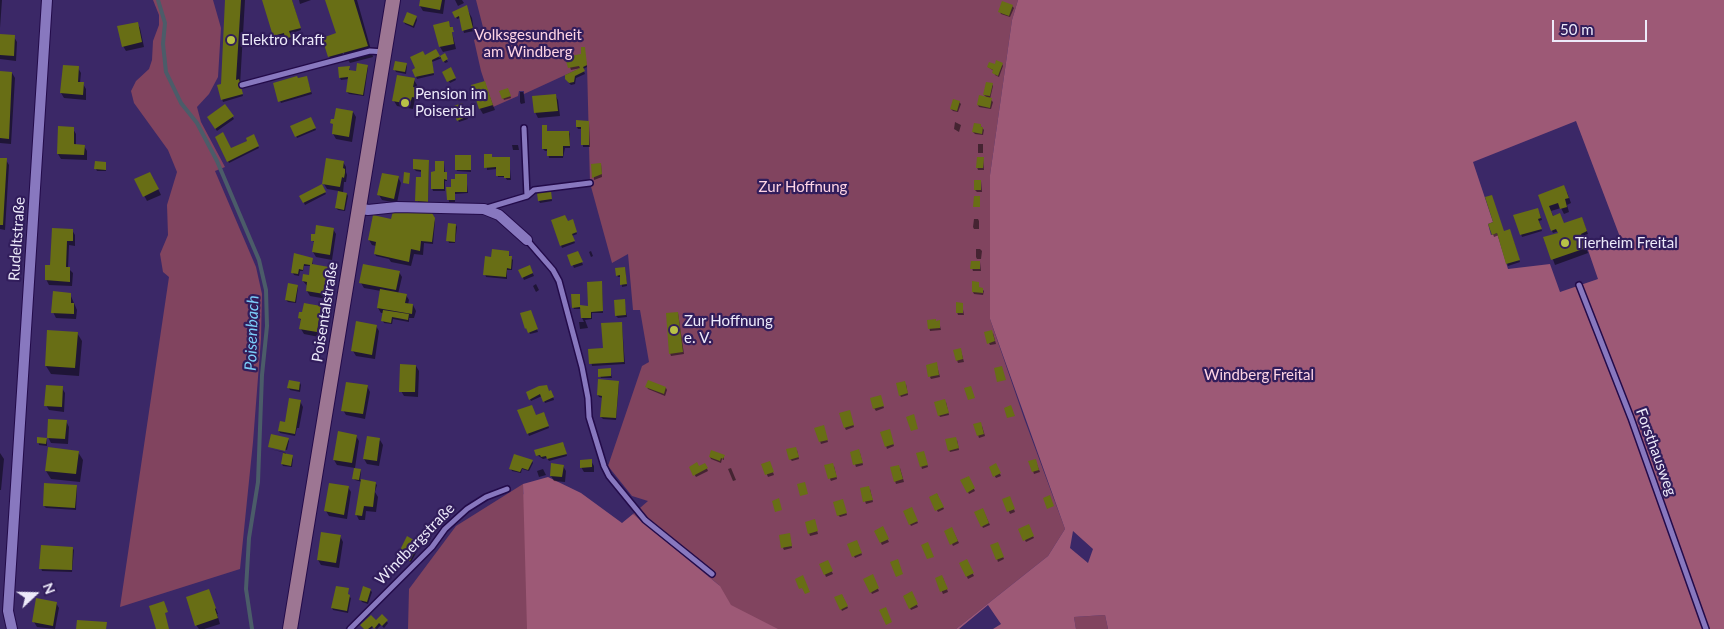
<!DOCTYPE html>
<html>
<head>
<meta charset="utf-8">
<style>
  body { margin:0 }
  #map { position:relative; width:1724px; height:629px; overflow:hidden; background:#3b2867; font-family:Lato,sans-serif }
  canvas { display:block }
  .north { position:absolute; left:10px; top:569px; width:50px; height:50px; -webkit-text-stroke:4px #311d5b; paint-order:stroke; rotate:69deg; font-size:14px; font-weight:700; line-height:20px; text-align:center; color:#edeafa }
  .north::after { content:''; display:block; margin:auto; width:18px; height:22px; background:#edeafa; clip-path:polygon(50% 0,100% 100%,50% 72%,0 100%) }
  .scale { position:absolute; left:1552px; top:20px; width:95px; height:22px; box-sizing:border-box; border:2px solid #edeafa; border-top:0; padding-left:6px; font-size:15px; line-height:18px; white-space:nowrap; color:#edeafa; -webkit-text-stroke:4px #311d5b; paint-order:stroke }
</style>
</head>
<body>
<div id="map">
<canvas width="1724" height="629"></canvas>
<div class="north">N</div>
<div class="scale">50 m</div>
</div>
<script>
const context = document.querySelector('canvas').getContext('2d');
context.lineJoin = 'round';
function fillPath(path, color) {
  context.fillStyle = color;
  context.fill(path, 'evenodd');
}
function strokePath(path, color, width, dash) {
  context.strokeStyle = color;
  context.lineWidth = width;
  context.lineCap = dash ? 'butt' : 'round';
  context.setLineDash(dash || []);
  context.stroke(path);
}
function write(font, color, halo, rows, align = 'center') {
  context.font = font + ' Lato,sans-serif';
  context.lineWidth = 4.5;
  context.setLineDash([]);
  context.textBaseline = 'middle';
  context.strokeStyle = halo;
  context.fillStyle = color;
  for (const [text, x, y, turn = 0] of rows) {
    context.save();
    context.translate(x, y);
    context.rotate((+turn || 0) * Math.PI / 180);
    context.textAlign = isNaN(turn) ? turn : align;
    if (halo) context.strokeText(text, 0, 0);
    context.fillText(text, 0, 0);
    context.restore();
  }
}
const green = new Path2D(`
  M 153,0 L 213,0 L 221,28 L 218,77 L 209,94 L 197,107 L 201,122 L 225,167 L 215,171 L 256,267 L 262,294 L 261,339 L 253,442 L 240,569 L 120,607 L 169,277 L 163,272 L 160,254 L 168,235 L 167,205 L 177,172 L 168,150 L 134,103 L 131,91 L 136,81 L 149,69 L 152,60 L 153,41 L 159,25 L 159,15 Z
  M 476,0 L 1018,0 L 1012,20 L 990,175 L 990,319 L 1024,418 L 1065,529 L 1048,556 L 956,629 L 408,629 L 409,589 L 456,526 L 523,484 L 523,494 L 720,586 L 633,514 L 648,501 L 632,496 L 608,466 L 642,366 L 649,362 L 640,310 L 633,310 L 628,254 L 612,263 L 590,183 L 587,65 L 524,94 L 524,91 L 519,91 L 518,96 L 493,107 L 481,71 L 474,40 L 485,35 Z
  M 1105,615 L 1108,629 L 1076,629 L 1074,617 Z`);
const forest = new Path2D(`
  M 1018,0 L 1724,0 L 1724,629 L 1108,629 L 1105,615 L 1074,617 L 1076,629 L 993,629 L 1001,624 L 988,605 L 959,629 L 956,629 L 1048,556 L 1065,529 L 990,319 L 990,175 L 1012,20 ZM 1576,121 L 1620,237 L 1588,250 L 1598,279 L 1560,292 L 1550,264 L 1508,269 L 1497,233 L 1491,235 L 1488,224 L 1493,222 L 1473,162 ZM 1073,531 L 1093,549 L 1088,563 L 1070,548 Z
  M 548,477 L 581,493 L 622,523 L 633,514 L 720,586 L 731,605 L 778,629 L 527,629 L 523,484 Z`);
const shadow = new Path2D(`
  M 0,0 L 2,0 L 0,28 Z
  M 226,0 L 245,0 L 240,85 L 243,96 L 223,102 L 218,86 L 222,85 Z
  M 264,0 L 292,0 L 301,30 L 289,34 L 291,39 L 288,40 L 286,35 L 275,38 Z
  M 299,0 L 311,0 L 300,4 Z
  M 327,0 L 357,0 L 373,57 L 350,63 L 342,50 L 343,55 L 330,58 L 329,56 L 338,34 Z
  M 421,0 L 445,0 L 443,14 L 423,11 L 420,6 Z
  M 455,0 L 462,0 L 464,3 L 458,6 Z
  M 1012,6 L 1014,8 L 1010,17 L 1001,14 L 1000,12 Z
  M 466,7 L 472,18 L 474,31 L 464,33 L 460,18 L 457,19 L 454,12 Z
  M 416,17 L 417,20 L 414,28 L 405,24 L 404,22 Z
  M 448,22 L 451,28 L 456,49 L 443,52 L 440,47 L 435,26 Z
  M 137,23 L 140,28 L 144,47 L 126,51 L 123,46 Z
  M 0,36 L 14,37 L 17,42 L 16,61 L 0,59 Z
  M 584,49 L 587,67 L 583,69 L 585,74 L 576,78 L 575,84 L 571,85 L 568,82 L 581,68 L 571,70 L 567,58 L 582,55 Z
  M 436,51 L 439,58 L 444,55 L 448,62 L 445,63 L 442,58 L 432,62 L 434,75 L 417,79 L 414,71 L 424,56 Z
  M 406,64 L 407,66 L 406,74 L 396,72 L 395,70 Z
  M 1002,64 L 1003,66 L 999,77 L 995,75 L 994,71 L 988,67 Z
  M 367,66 L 368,68 L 364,96 L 349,94 L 347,92 L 349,79 L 341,80 L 340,78 L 349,68 L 350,71 L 357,72 Z
  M 78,68 L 81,73 L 80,83 L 83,84 L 86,89 L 86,100 L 64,98 L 61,93 Z
  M 451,69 L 456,80 L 450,83 L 444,72 Z
  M 0,72 L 12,73 L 15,78 L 11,144 L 0,143 Z
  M 298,79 L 307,79 L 312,94 L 281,103 L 280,101 Z
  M 414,80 L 417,85 L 416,89 L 419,91 L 418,99 L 415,99 L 413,109 L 397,106 L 394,101 Z
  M 484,82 L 495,110 L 483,114 L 480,109 Z
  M 992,84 L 993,86 L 990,99 L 993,102 L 991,109 L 979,107 L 978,105 L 987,98 L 984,95 Z
  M 509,92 L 511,98 L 504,100 L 503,98 Z
  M 520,92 L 523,92 L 524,95 L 525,103 L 521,104 L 520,102 Z
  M 555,95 L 558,100 L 560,116 L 538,118 L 535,112 Z
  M 959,102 L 961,104 L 958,112 L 953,111 L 951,109 Z
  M 225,106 L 234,119 L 217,131 L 208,118 Z
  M 463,106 L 468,119 L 459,122 L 458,120 Z
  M 353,112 L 356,117 L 352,142 L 336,139 L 333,134 Z
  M 312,121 L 316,130 L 297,138 L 292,127 Z
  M 589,122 L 590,147 L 583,147 L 582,129 L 578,129 L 577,127 Z
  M 955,122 L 961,125 L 959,132 L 954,129 Z
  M 980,125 L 984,130 L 983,135 L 975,134 L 973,132 Z
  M 546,126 L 547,132 L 569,132 L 570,134 L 570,148 L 565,148 L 563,158 L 549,158 L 548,151 L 545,151 L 543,149 Z
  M 73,129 L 76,134 L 76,145 L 84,146 L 87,151 L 87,160 L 61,159 L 58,154 Z
  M 253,136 L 259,148 L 229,163 L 216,137 L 231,150 L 249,141 Z
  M 978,144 L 983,144 L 983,153 L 978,153 Z
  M 512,145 L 518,145 L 519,150 L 513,150 Z
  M 486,155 L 491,155 L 492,157 L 509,158 L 511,180 L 507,180 L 505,177 L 498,177 L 497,169 L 487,170 Z
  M 470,156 L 471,172 L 457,171 L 456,169 Z
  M 983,158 L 984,170 L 978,170 L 977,167 Z
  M 0,159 L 6,160 L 9,165 L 5,230 L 0,229 Z
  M 428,161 L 429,163 L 428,204 L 418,203 L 417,178 L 422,178 L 422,172 L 416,171 L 414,169 Z
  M 343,162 L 346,167 L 346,172 L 347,175 L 346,182 L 344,182 L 343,193 L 347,194 L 348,196 L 345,211 L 338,210 L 336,208 L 339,191 L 327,189 L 324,184 Z
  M 444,162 L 445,173 L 447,175 L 447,181 L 445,181 L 445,191 L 433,191 L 432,188 L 436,173 Z
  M 105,163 L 106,171 L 97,171 L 96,169 Z
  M 601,164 L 602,177 L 594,180 L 593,165 Z
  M 466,175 L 468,193 L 455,194 L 455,202 L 449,202 L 448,189 L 452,188 Z
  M 398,177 L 401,183 L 397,203 L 382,200 L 379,195 Z
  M 153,178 L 161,195 L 147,201 L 136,180 Z
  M 981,181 L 982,192 L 977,192 L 975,190 Z
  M 322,186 L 326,194 L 305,205 L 301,197 Z
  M 1567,192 L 1571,203 L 1567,205 L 1569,212 L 1564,214 L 1561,208 L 1551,211 L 1554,217 L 1564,225 L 1583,221 L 1588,234 L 1582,236 L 1588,253 L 1555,265 L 1545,238 L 1559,233 L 1559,231 L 1553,233 L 1552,231 L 1540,195 Z
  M 551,195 L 552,201 L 540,203 L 539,201 Z
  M 1539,212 L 1542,220 L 1539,221 L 1542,231 L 1522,237 L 1515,216 Z
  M 432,214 L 435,222 L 433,244 L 424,243 L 423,255 L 414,254 L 411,266 L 391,262 L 389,259 L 376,256 L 375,254 L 376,246 L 372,245 L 369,240 L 392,220 Z
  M 974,219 L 978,219 L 979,221 L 979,229 L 974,229 L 973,227 Z
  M 552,221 L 573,223 L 577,234 L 572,236 L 575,243 L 562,248 Z
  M 456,225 L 457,227 L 455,243 L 449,243 L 448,240 Z
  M 1490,225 L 1504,232 L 1511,233 L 1520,262 L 1508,266 L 1499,235 L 1494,237 Z
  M 333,229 L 336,234 L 332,260 L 316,257 L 313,252 L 315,243 L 312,240 Z
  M 72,230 L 75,235 L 75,246 L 69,245 L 68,268 L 73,273 L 72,286 L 49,285 L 46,279 L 51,266 Z
  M 976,249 L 980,249 L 982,251 L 981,259 L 977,259 L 976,257 Z
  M 591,251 L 593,256 L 591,257 L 589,252 Z
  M 508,252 L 510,257 L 513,260 L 512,270 L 507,270 L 507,279 L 486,277 L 485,274 L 493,258 Z
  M 295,255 L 312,259 L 313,265 L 328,268 L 331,273 L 327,299 L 310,296 L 307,291 L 308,287 L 303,281 L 310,276 L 311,266 L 304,266 L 303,271 L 300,271 L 299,276 L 294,275 L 293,273 Z
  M 579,255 L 583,265 L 574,268 L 569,256 Z
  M 980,262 L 981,271 L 973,271 L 972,268 Z
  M 530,267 L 534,276 L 524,280 L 520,271 Z
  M 625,268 L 627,286 L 622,287 L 621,277 L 618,277 L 617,275 Z
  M 399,272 L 402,277 L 398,294 L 406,295 L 409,300 L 408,305 L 413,305 L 416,311 L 414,318 L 409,318 L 409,322 L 393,319 L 392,324 L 384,323 L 383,321 L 384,313 L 381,313 L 378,308 L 381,291 L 364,288 L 361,283 Z
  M 978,283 L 979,289 L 982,289 L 984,291 L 983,295 L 974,294 L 973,292 Z
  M 536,284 L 539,290 L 536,292 L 533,286 Z
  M 602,285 L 603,313 L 592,313 L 592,319 L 585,320 L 588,328 L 580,329 L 579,322 L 584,322 L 582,318 L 581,309 L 574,309 L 573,307 L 579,295 L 580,306 L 589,307 Z
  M 297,286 L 298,288 L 296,303 L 288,302 L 286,300 Z
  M 70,294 L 77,310 L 76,319 L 56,318 L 53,312 Z
  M 624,301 L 627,317 L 618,318 L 616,316 Z
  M 962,304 L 964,315 L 958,315 L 957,312 Z
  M 320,307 L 324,313 L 319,337 L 304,334 L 301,329 L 302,321 L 299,318 Z
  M 678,313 L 684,354 L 671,356 L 670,353 Z
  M 532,314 L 538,332 L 530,334 L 528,330 Z
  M 928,322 L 939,322 L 941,330 L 930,331 Z
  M 622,325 L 625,364 L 592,366 L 589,350 L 605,349 Z
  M 376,326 L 379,331 L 375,359 L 356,356 L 353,351 Z
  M 77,333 L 82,341 L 79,376 L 51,374 L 46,366 Z
  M 993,333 L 996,344 L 990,345 L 989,343 Z
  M 954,351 L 961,351 L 964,362 L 958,363 Z
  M 416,366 L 419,371 L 418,397 L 404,396 L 401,391 Z
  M 937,366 L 940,377 L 931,379 L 930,377 Z
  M 610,370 L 612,378 L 601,378 L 600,376 Z
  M 618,382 L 619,384 L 616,420 L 603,419 L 601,417 L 603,398 L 599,397 L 598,395 Z
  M 300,383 L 301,385 L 300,392 L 290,390 L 289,388 Z
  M 906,384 L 908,395 L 901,397 L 900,395 Z
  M 367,386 L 370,392 L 365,419 L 346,415 L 343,410 Z
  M 647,387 L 666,388 L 667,390 L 665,396 L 648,389 Z
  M 62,388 L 65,393 L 64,412 L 49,410 L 46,405 Z
  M 549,392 L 552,393 L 554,400 L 545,403 L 542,396 L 531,401 L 527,393 Z
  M 881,399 L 884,408 L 876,411 L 874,408 Z
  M 300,401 L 303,407 L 299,428 L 297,428 L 295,436 L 280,433 L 279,431 L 281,422 L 286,423 Z
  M 946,402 L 949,415 L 940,417 L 939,415 Z
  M 519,411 L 536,416 L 545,415 L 549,428 L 529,436 Z
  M 850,413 L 854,427 L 846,430 L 845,428 Z
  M 66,421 L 69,427 L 68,444 L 51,443 L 48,437 Z
  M 975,425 L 982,426 L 985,436 L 979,438 Z
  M 816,429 L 824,429 L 828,442 L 821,444 Z
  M 882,433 L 890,433 L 894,446 L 887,449 Z
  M 356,436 L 359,441 L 355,468 L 337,465 L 334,460 Z
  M 38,438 L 47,439 L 47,446 L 39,445 Z
  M 288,439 L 289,441 L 287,450 L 269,446 Z
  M 380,440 L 383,445 L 379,466 L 367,464 L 364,459 Z
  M 957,440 L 959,450 L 950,452 L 949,450 Z
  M 564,445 L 567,456 L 549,461 L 547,458 L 543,459 L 537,455 Z
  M 270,449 L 286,453 L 286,455 L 292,456 L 293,459 L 292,467 L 283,466 L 282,464 L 284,452 Z
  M 797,450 L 799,459 L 792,461 L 790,459 Z
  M 78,452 L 83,460 L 80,482 L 51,479 L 46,471 Z
  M 851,452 L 860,453 L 863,465 L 856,467 Z
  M 0,453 L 4,459 L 1,490 L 0,490 Z
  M 918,454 L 924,454 L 928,467 L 922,469 Z
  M 724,456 L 724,460 L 722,459 L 721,463 L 711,459 L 710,457 Z
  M 532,461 L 533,463 L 529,471 L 522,469 L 521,473 L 512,471 L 511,469 Z
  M 591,461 L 594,466 L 594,472 L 584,472 L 581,467 Z
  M 1030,462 L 1036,462 L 1040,472 L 1034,474 Z
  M 705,464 L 708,471 L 696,477 L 690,467 L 699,468 Z
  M 770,464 L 774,475 L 768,477 L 763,465 Z
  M 996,465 L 1001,476 L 996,478 L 990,468 Z
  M 563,466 L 566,471 L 565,482 L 554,481 L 551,476 Z
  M 834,466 L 837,479 L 831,481 L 830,479 Z
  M 731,468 L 736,480 L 733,481 L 728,469 Z
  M 891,468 L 900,468 L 904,482 L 896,484 Z
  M 543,469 L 546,475 L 539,477 L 537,471 Z
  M 360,470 L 361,472 L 360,480 L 375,483 L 377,485 L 375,492 L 378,497 L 376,512 L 366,511 L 365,520 L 359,520 L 356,514 L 362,482 L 355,480 L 353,478 Z
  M 968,477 L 975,491 L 969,494 L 962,480 Z
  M 76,486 L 77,488 L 76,510 L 46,508 L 44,506 Z
  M 348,487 L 351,492 L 347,519 L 329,516 L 326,511 Z
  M 861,489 L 870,489 L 873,502 L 866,504 Z
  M 937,494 L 944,509 L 938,512 L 930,497 Z
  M 1010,499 L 1015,512 L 1010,514 L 1004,500 Z
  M 843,503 L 847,515 L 840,517 L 838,515 Z
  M 911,508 L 918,523 L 911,526 L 904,512 Z
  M 983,510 L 990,525 L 983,528 L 976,513 Z
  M 815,523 L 818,534 L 810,536 L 809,533 Z
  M 1028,526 L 1034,538 L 1026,542 L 1020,530 Z
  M 882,528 L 889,542 L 882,545 L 875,531 Z
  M 952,529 L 959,543 L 953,546 L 946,531 Z
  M 431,530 L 433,533 L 428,544 L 422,542 L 421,539 Z
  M 340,536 L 343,542 L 339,568 L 321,565 L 318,560 Z
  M 790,537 L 792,548 L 784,550 L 783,548 Z
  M 418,544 L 420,546 L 411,562 L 405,559 L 404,563 L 399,560 L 397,558 Z
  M 858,544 L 862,555 L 855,558 L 854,556 Z
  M 998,545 L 1004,559 L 998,562 L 997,559 Z
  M 72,548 L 74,550 L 72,572 L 42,571 L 41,568 Z
  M 966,561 L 974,576 L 968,579 L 961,564 Z
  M 827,562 L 833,574 L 826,577 L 821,564 Z
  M 872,576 L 879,591 L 872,594 L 865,579 Z
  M 936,578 L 943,578 L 948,592 L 943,594 Z
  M 348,589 L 348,596 L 351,598 L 348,613 L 333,610 L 332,608 Z
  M 370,590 L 372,592 L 368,604 L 362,602 L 360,599 Z
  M 911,593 L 918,607 L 911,610 L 904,596 Z
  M 842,595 L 848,608 L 842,611 L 836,598 Z
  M 211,596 L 218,614 L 217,614 L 220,624 L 204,629 L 199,629 L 196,625 Z
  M 56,603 L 59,608 L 55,629 L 37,627 L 34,622 Z
  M 382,616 L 388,623 L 384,628 L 381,625 L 377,629 L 373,627 L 371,629 L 365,629 Z`);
const stream = new Path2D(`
  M 158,0 L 165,23 L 163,44 L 166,72 L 181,103 L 197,123 L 217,161 L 259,260 L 266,290 L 267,326 L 262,375 L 258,482 L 249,538 L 246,589 L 252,629`);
const building = new Path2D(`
  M 225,0 L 241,0 L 236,80 L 239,79 L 243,94 L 221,100 L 217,85 L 221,84 Z
  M 262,0 L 292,0 L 301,28 L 289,31 L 291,37 L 285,39 L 284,33 L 273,36 Z
  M 325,0 L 354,0 L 368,46 L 328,57 L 322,38 L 336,33 Z
  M 420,0 L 442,0 L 440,10 L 419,6 Z
  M 1002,1 L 1013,5 L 1009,16 L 998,12 Z
  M 467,5 L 473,28 L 462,31 L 459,16 L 455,18 L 452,12 Z
  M 407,12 L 417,16 L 413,26 L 403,22 Z
  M 449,21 L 450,27 L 453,27 L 453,29 L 454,32 L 452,32 L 454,44 L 439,47 L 433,25 Z
  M 138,22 L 142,42 L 122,47 L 117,26 Z
  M 0,34 L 15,35 L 14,56 L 0,55 Z
  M 581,47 L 585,47 L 587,65 L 583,67 L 585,71 L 575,76 L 574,82 L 569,83 L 565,79 L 565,75 L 580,68 L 579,66 L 568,68 L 565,57 L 581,54 Z
  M 436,49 L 440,56 L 445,53 L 448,59 L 443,62 L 440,56 L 432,60 L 434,73 L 415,77 L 412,70 L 415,68 L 410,57 L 423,51 L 425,55 Z
  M 996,60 L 1003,63 L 998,76 L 992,73 L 993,70 L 987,67 L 989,62 L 995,64 Z
  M 395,61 L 407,63 L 405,72 L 393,70 Z
  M 357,63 L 368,65 L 363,95 L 346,92 L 348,77 L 339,78 L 338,67 L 350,66 L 349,70 L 356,71 Z
  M 63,65 L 79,66 L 78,82 L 84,82 L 83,95 L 60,93 Z
  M 451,67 L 456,78 L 447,82 L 442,72 Z
  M 0,71 L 12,72 L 9,139 L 0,138 Z
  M 397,75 L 415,78 L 413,87 L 419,88 L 417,98 L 412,97 L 410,104 L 392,101 Z
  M 297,76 L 298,78 L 307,76 L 311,92 L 278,102 L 273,83 Z
  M 485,81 L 493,105 L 479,109 L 471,85 Z
  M 986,82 L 993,83 L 990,96 L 983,95 Z
  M 508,88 L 511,96 L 502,99 L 499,91 Z
  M 556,94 L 558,111 L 534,113 L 532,96 Z
  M 979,95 L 992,98 L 990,108 L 977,105 Z
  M 953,99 L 960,101 L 957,111 L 950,109 Z
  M 462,103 L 468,116 L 457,121 L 451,107 Z
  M 225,104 L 234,116 L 215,129 L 207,117 Z
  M 336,108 L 353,111 L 349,137 L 332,134 L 333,124 L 330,123 L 331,119 L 334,119 Z
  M 311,117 L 316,128 L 295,137 L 290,126 Z
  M 576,120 L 589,121 L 589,145 L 581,145 L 581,127 L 576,127 Z
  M 974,123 L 981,124 L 981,127 L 983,127 L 982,134 L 972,132 Z
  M 542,125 L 547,125 L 547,131 L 569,131 L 570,146 L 563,146 L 563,156 L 547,156 L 547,149 L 542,149 Z
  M 58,126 L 74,127 L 74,144 L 85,145 L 84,155 L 57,154 Z
  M 223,132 L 231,148 L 247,141 L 246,138 L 254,134 L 259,146 L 227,162 L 215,137 Z
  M 484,154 L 492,154 L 492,157 L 510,157 L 510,178 L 504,178 L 504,176 L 496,176 L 496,167 L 484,168 Z
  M 455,155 L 471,155 L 471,170 L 455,170 Z
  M 977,157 L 984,157 L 983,168 L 976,168 Z
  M 0,158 L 7,158 L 3,225 L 0,225 Z
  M 326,158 L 344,161 L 343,168 L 345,169 L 345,173 L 344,178 L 342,177 L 340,187 L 322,184 L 326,192 L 303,203 L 299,196 L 322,184 Z
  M 413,159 L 429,160 L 428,202 L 415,201 L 416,177 L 421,177 L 421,170 L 413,169 Z
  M 95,161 L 106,162 L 106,170 L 94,169 Z
  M 435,161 L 444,161 L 444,172 L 447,172 L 447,180 L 444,179 L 444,189 L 431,189 L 431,172 L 435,171 Z
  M 601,163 L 602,174 L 592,178 L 591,164 Z
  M 150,172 L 159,189 L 143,197 L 134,179 Z
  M 404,172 L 410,173 L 409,184 L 403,183 Z
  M 382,173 L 399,176 L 394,199 L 377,195 Z
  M 455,174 L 467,174 L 467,192 L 455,192 L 455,200 L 447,200 L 446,187 L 451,187 L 451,179 L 455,179 Z
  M 974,180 L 981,180 L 981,190 L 974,190 Z
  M 1564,185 L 1569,198 L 1565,199 L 1567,207 L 1560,209 L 1558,203 L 1549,206 L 1553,216 L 1560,213 L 1564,223 L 1582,217 L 1587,231 L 1581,234 L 1586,248 L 1551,260 L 1543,237 L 1558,233 L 1556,229 L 1551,231 L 1538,195 Z
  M 338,191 L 347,193 L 344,210 L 335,208 Z
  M 551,191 L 552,199 L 538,201 L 537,193 Z
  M 1492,195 L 1504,231 L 1510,229 L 1520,260 L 1506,264 L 1497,233 L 1492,235 L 1488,224 L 1493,222 L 1485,197 Z
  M 974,196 L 980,196 L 980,207 L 973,207 Z
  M 1538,208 L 1541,218 L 1538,219 L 1542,229 L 1520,235 L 1513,215 Z
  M 393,211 L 432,213 L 435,218 L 432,242 L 421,241 L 420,251 L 411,249 L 409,262 L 374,254 L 376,242 L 368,240 L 373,215 L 391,219 Z
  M 565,215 L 568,221 L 573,219 L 577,232 L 572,234 L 575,241 L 560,246 L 551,220 Z
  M 448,223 L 456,224 L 455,242 L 446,241 Z
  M 316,225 L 334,228 L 330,255 L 312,252 L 314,241 L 311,241 L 311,234 L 315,234 Z
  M 52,228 L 73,229 L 73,241 L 67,241 L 66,267 L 70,267 L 70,282 L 45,280 L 45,265 L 50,265 Z
  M 492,249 L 509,251 L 509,256 L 512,256 L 511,269 L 507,268 L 506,277 L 483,275 L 485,256 L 491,257 Z
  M 578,251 L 583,262 L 571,266 L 567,255 Z
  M 294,253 L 313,258 L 312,264 L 329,267 L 324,294 L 306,291 L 307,282 L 302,281 L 303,274 L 309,275 L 310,265 L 304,264 L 303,270 L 299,269 L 298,274 L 291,273 Z
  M 971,261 L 980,261 L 980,269 L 970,269 Z
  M 363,264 L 400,271 L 396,290 L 359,283 Z
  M 530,265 L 533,273 L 522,278 L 518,270 Z
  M 625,267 L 627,284 L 620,285 L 620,275 L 616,276 L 615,268 Z
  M 602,281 L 603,311 L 591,312 L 591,318 L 581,318 L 580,307 L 572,308 L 571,294 L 580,294 L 580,305 L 588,306 L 587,282 Z
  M 972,281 L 979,282 L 979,287 L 983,288 L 983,293 L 972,292 Z
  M 288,283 L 298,285 L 295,302 L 285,300 Z
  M 380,289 L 407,294 L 405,303 L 413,304 L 412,314 L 377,308 Z
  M 53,291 L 71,293 L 71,303 L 74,303 L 74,314 L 51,313 Z
  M 625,299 L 626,315 L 615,316 L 614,300 Z
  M 956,302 L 963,303 L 963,313 L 956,313 Z
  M 304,303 L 321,306 L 317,332 L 299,329 L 301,319 L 298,318 L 299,312 L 302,312 Z
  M 383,310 L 409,314 L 408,320 L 392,317 L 391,323 L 381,321 Z
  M 531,310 L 538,329 L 528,333 L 526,328 L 525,329 L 520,313 Z
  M 678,312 L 683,352 L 669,354 L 666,313 Z
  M 936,319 L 936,321 L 940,320 L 940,328 L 928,329 L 927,320 Z
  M 356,321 L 377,325 L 372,355 L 351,351 Z
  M 622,322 L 624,362 L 589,364 L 588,349 L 603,348 L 601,323 Z
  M 47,330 L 78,332 L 75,368 L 45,366 Z
  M 992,330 L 995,341 L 987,344 L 984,332 Z
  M 961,348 L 963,359 L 956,361 L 953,350 Z
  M 937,362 L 939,375 L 928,377 L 926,365 Z
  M 400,364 L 416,365 L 415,392 L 399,392 Z
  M 1002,366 L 1006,380 L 997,382 L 994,368 Z
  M 611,368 L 611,376 L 598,377 L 598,369 Z
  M 598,379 L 619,381 L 616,418 L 600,417 L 602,396 L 597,395 Z
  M 289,380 L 300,382 L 299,390 L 287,388 Z
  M 648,380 L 666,387 L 664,394 L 645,387 Z
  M 905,381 L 908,393 L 899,396 L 896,383 Z
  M 346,382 L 368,385 L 363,414 L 341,411 Z
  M 46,385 L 63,386 L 62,407 L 44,406 Z
  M 547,385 L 549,391 L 551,390 L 554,397 L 543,402 L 540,394 L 529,400 L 526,392 L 539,386 Z
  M 971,386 L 975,398 L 968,400 L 964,388 Z
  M 881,395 L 884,406 L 873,409 L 870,398 Z
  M 289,398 L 301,400 L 295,434 L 278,431 L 280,421 L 285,422 Z
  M 945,399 L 949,413 L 938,416 L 934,402 Z
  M 532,405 L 536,415 L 544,412 L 549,426 L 527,434 L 517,410 Z
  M 1011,405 L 1015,416 L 1007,418 L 1004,408 Z
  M 850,410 L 854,425 L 844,428 L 839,413 Z
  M 914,414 L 918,429 L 911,431 L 906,417 Z
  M 48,419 L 67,420 L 65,439 L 47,438 Z
  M 981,422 L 984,434 L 977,436 L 973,424 Z
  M 824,425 L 828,440 L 819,442 L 814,428 Z
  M 890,429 L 894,444 L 885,447 L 880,432 Z
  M 338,431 L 357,435 L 352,463 L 333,460 Z
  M 271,434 L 289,438 L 285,451 L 268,447 Z
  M 367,436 L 380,438 L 377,461 L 363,459 Z
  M 37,437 L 47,438 L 46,444 L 37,443 Z
  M 956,437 L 959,448 L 948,451 L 945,439 Z
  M 563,442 L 567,454 L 547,459 L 546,456 L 541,457 L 540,455 L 536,456 L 534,450 Z
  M 48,447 L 79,451 L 76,474 L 45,471 Z
  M 796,447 L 799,457 L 789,460 L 786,449 Z
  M 859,449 L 863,463 L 853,465 L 850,452 Z
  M 711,450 L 725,455 L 723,459 L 721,458 L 720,461 L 709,457 Z
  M 924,451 L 928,465 L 920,467 L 916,453 Z
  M 283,453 L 293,455 L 291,466 L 281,464 Z
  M 514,454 L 533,460 L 528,470 L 522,468 L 520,472 L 509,469 Z
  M 592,459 L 592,467 L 580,468 L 580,460 Z
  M 1036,459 L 1039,470 L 1032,472 L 1028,461 Z
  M 770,461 L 774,472 L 765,475 L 761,464 Z
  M 697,462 L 699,466 L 705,463 L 708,468 L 693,476 L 689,467 Z
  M 551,463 L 564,465 L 562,477 L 550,476 Z
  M 833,463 L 837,477 L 828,479 L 824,465 Z
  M 996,463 L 1001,473 L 993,477 L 989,467 Z
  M 899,465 L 903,479 L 894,482 L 890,467 Z
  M 354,468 L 361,469 L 359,480 L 352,479 Z
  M 969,476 L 975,488 L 967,493 L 960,480 Z
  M 361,479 L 376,482 L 373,507 L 364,506 L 362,516 L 355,515 Z
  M 805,482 L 808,494 L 800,496 L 797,484 Z
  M 44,483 L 77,485 L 75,508 L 43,506 Z
  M 329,483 L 349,486 L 344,515 L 324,511 Z
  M 869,486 L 873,500 L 863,502 L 860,488 Z
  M 937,493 L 944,507 L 935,511 L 929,497 Z
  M 1050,495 L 1054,506 L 1047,509 L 1043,498 Z
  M 1010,496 L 1015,509 L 1007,512 L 1002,499 Z
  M 779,498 L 782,510 L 775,512 L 772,501 Z
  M 843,499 L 847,513 L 837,516 L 833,502 Z
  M 912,507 L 918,521 L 909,525 L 903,511 Z
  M 983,508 L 989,523 L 981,527 L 974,512 Z
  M 815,519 L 818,531 L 808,534 L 805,522 Z
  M 1029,524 L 1034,536 L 1023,541 L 1018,529 Z
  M 883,526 L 889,539 L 880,543 L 874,531 Z
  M 425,527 L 432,529 L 427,542 L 420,540 Z
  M 952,527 L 958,541 L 950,545 L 944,531 Z
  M 321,532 L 341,535 L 336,563 L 317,560 Z
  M 790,533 L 792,546 L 781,548 L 779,535 Z
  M 407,536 L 419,543 L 410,561 L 404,558 L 402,562 L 396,558 Z
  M 857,540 L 862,553 L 852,557 L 847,544 Z
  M 928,542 L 934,557 L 927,559 L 921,545 Z
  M 998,542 L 1004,557 L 996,560 L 990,545 Z
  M 41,545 L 73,547 L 72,570 L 39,569 Z
  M 898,559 L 903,574 L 896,577 L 890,562 Z
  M 967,559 L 974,573 L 966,577 L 959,563 Z
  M 828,560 L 833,571 L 824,575 L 819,564 Z
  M 873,574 L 879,588 L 870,593 L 863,579 Z
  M 803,575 L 810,592 L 805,594 L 802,588 L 799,589 L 795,579 Z
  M 942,575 L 948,589 L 940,592 L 935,578 Z
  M 336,586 L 349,588 L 348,594 L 350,595 L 347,611 L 331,608 Z
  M 363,586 L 371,589 L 367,602 L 359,600 Z
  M 209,589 L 216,608 L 215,609 L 218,618 L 195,626 L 186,597 Z
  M 912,591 L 918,604 L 909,609 L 903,596 Z
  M 842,594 L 848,606 L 840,610 L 834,597 Z
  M 36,598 L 57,602 L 53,626 L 32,622 Z
  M 164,601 L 168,612 L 165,613 L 169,629 L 156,629 L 149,606 Z
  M 886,607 L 892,622 L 886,625 L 879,610 Z
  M 382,614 L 388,620 L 382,626 L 379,623 L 374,629 L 372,626 L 368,629 L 364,629 L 360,625 L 371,615 L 376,620 Z
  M 77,620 L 107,622 L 106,629 L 76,629 Z`);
const lane = new Path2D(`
  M 242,85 L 370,51 L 384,52
  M 527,196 L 534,190 L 590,183
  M 487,208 L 527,196 L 524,128
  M 527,240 L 553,270 L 559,281 L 582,367 L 588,398 L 589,417 L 604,466 L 609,476 L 645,520 L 712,574
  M 1579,285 L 1631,418 L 1706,629
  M 350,629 L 432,547 L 445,529 L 467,509 L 486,497 L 507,489`);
const street = new Path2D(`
  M 358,208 L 368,210 L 397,207 L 484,209 L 499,215 L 527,240
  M 12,629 L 8,611 L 47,0`);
const secondary = new Path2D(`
  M 290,629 L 393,0`);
const markers = [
  [231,40,5,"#b8c147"],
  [405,103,5,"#b8c147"],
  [1565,243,5,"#b8c147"],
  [674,330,5,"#b8c147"]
];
const parkNames = [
  ["Volksgesundheit",528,35],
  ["am Windberg",528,52],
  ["Zur Hoffnung",803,187],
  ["Windberg Freital",1259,375]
];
const poiNames = [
  ["Elektro Kraft",241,40],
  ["Pension im",415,94],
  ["Poisental",415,111],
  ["Tierheim Freital",1575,243],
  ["Zur Hoffnung",684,321],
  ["e. V.",684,338]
];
const streetNames = [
  ["Rudeltstraße",17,239,-86],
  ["Poisentalstraße",325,312,-81],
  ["Forsthausweg",1656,452,70],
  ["Windbergstraße",415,544,-46]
];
const waterNames = [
  ["Poisenbach",252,333,-88]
];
fillPath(green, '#81445f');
fillPath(forest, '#9d5976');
fillPath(shadow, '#0007');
strokePath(stream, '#4b5c69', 4);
fillPath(building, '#686e15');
strokePath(lane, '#230b4a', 8);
strokePath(street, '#230b4a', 12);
strokePath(secondary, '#230b4a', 16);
strokePath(lane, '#8878bf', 5);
strokePath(street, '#8878bf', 10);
strokePath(secondary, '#9d7693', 14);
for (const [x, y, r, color] of markers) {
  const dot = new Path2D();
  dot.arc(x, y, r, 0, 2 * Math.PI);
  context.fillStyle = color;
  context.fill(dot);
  strokePath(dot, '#311d5b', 2);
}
write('15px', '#fed4e4', '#311d5b', parkNames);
write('15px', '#edeafa', '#311d5b', poiNames, 'left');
write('15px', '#edeafa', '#311d5b', streetNames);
write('italic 16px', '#7bcdf9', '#311d5b', waterNames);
</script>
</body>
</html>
